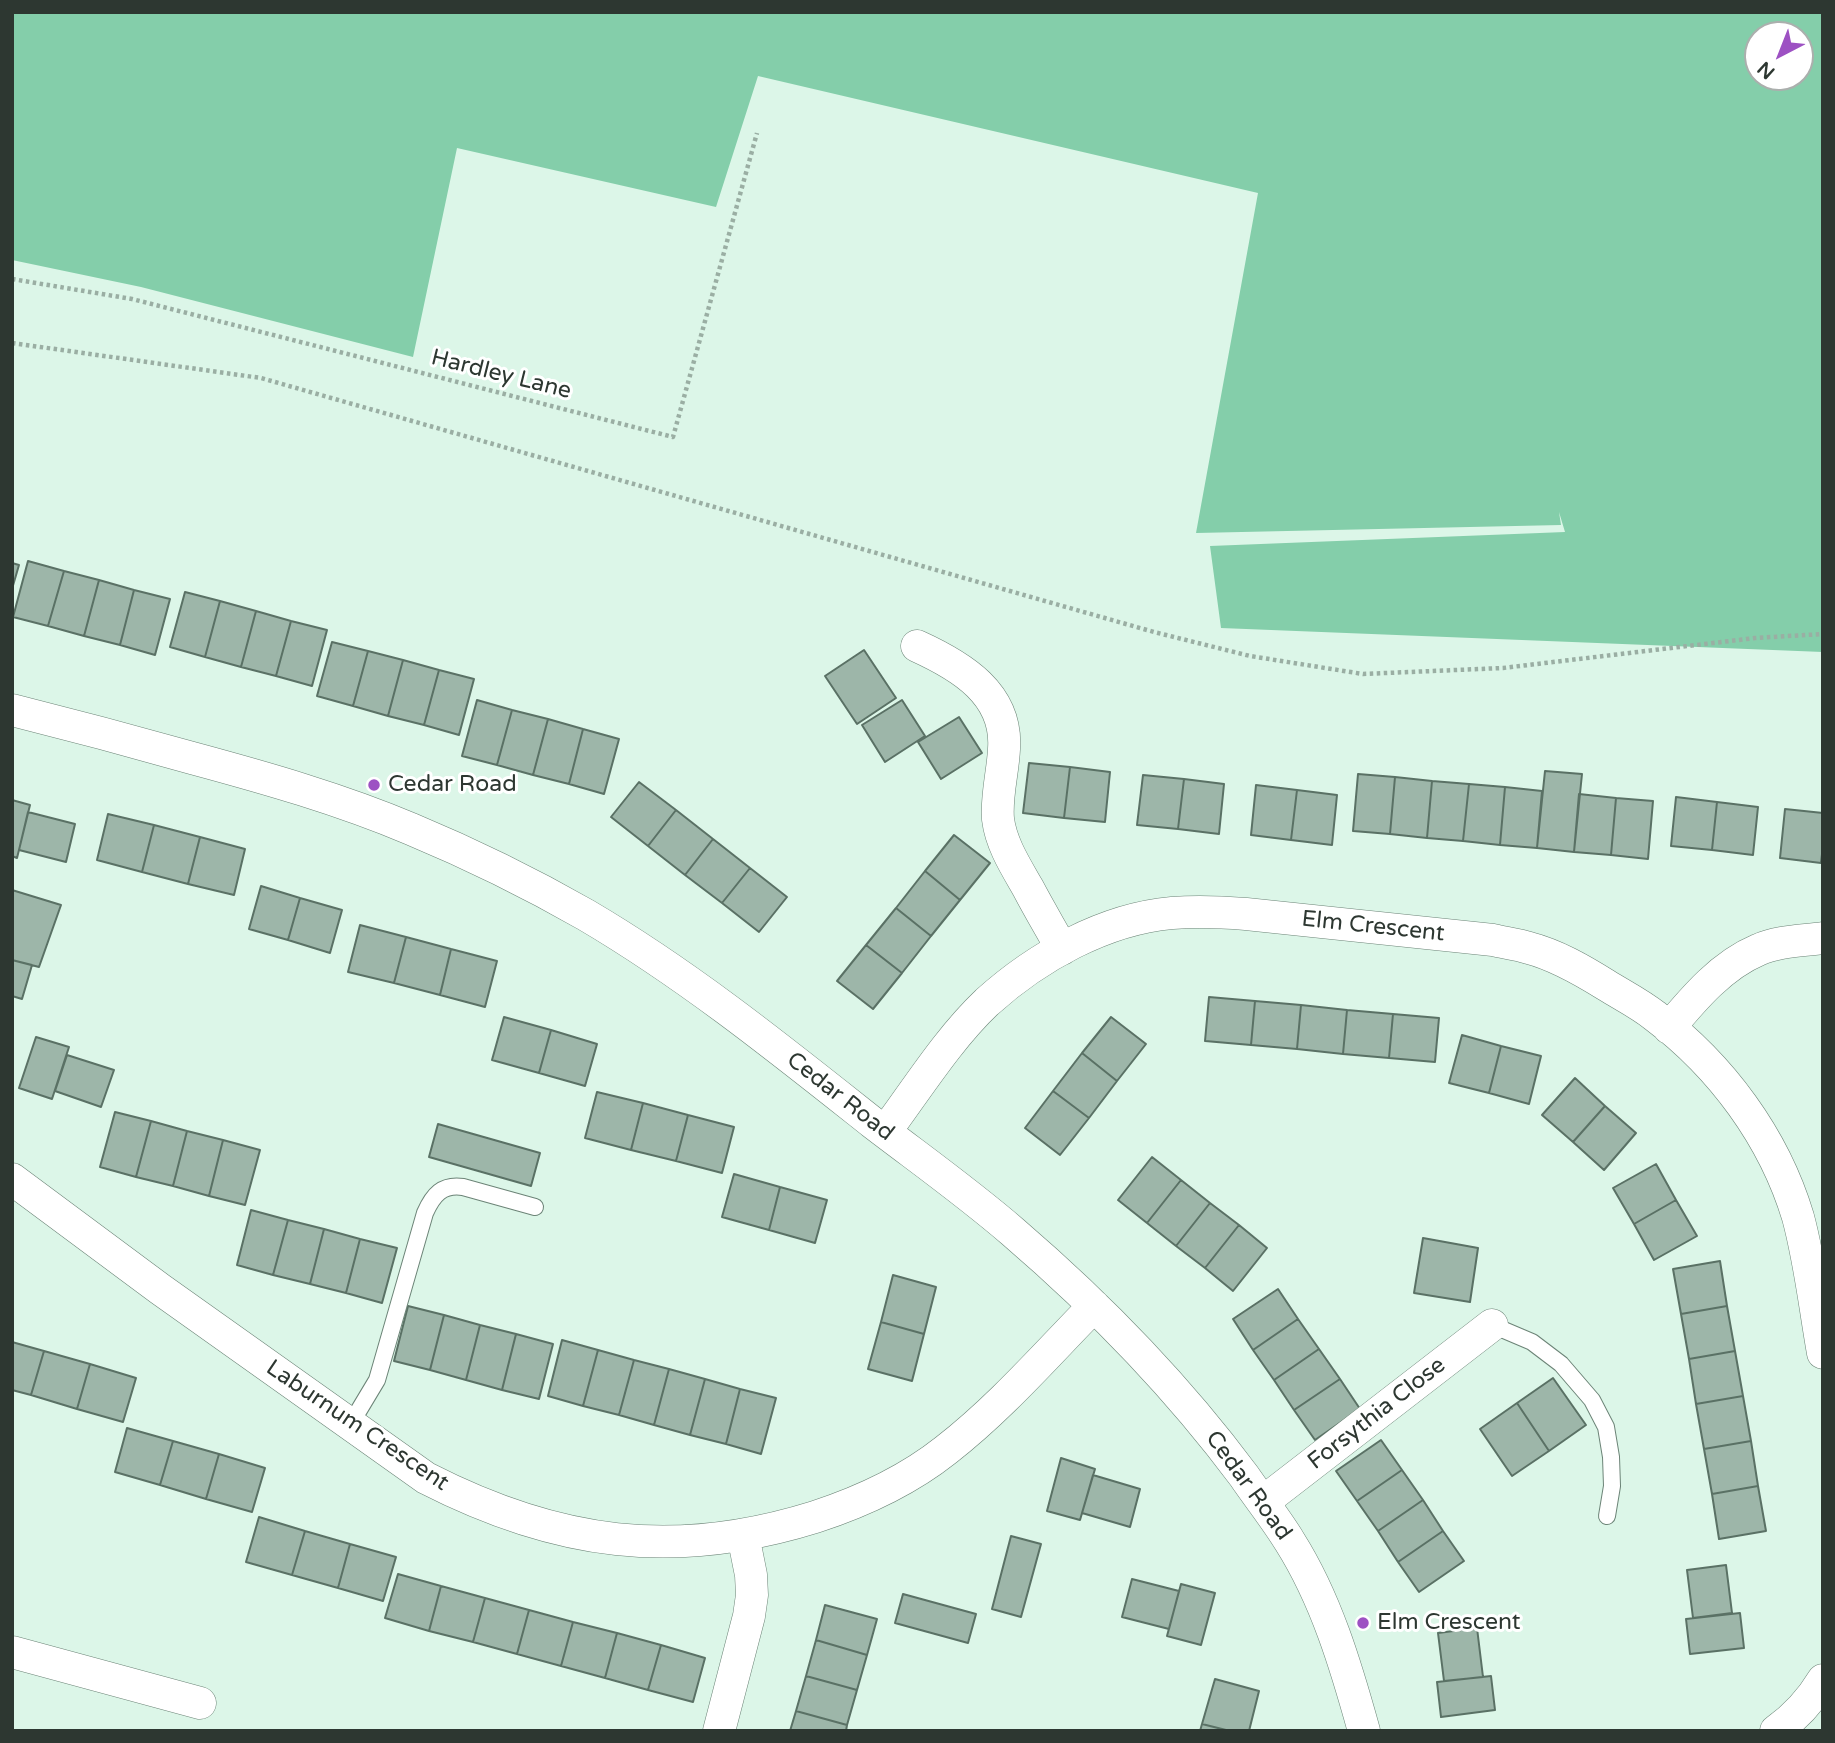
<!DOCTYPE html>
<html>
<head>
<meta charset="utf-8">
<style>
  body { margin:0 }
  #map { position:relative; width:1835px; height:1743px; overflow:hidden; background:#dcf6e8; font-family:"Varela Round",sans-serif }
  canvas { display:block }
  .frame { position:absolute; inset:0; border:14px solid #2d3731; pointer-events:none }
  .north { position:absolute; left:1744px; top:21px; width:70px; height:70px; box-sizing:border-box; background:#fff; border:2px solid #abafad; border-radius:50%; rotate:222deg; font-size:19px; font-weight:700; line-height:28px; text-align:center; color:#2d3731 }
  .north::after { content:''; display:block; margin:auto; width:24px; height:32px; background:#9d51c3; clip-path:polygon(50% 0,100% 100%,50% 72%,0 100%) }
</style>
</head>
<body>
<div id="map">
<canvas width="1835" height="1743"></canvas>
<div class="frame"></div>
<div class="north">N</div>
</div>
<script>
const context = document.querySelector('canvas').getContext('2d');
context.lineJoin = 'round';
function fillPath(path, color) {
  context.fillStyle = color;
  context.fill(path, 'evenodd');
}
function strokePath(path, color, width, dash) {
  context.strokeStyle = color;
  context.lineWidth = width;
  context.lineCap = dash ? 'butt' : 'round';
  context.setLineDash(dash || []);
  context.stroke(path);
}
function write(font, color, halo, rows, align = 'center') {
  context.font = font + ' "Varela Round",sans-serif';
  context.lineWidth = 6;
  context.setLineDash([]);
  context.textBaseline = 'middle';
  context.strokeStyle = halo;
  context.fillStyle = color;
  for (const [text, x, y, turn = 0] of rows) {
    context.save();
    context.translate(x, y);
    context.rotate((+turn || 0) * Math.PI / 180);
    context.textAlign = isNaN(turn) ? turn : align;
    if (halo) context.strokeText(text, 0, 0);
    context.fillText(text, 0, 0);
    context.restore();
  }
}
const green = new Path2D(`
  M 12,12 L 1823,12 L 1823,652 L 1221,628 L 1210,546 L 1565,532 L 1559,512 L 1561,525 L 1196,533 L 1258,193 L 758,76 L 716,207 L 457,148 L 413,357 L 141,287 L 12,260 ZM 1758,35 L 1800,35 L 1800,77 L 1758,77 Z`);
const building = new Path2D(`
  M 28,561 L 64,571 L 48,626 L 13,617 Z
  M 12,563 L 19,565 L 12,589 Z
  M 64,571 L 99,580 L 84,636 L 48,626 Z
  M 99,580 L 134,590 L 120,645 L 84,636 Z
  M 134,590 L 170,599 L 155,655 L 120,645 Z
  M 185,592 L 220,601 L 205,657 L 170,647 Z
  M 220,601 L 256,611 L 241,667 L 205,657 Z
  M 256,611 L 291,621 L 276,676 L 241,667 Z
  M 291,621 L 327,630 L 312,686 L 276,676 Z
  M 332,642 L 368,651 L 353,706 L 317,696 Z
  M 864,650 L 896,698 L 857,724 L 825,676 Z
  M 368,651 L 403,660 L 388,716 L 353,706 Z
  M 403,660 L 439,670 L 424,725 L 388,716 Z
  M 439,670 L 474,679 L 459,735 L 424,725 Z
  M 477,700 L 512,710 L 497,765 L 462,756 Z
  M 902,700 L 925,736 L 885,762 L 862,725 Z
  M 512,710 L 548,719 L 533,775 L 497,765 Z
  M 959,717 L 982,753 L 941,779 L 918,742 Z
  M 548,719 L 583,729 L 569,784 L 533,775 Z
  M 583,729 L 619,739 L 604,794 L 569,784 Z
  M 1029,763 L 1070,767 L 1064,818 L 1023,813 Z
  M 1070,767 L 1110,772 L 1105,822 L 1064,818 Z
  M 1545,771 L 1582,774 L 1574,852 L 1537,848 Z
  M 1358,774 L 1395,777 L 1390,834 L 1353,831 Z
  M 1143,775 L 1184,779 L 1178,829 L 1137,825 Z
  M 1395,777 L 1432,781 L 1427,838 L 1390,834 Z
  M 1184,779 L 1224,784 L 1219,834 L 1178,829 Z
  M 1432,781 L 1469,784 L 1463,841 L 1427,838 Z
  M 639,782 L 676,810 L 648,846 L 611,817 Z
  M 1469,784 L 1505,787 L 1500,845 L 1463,841 Z
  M 1256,785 L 1297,790 L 1291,840 L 1251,835 Z
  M 1505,787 L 1542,791 L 1537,848 L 1500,845 Z
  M 1297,790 L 1337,795 L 1332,845 L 1291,840 Z
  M 1579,794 L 1616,798 L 1611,855 L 1574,852 Z
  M 1676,797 L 1717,802 L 1712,850 L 1671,846 Z
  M 1616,798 L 1653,801 L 1648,859 L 1611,855 Z
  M 12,800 L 30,805 L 17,858 L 12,856 Z
  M 1717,802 L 1758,807 L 1753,855 L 1712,850 Z
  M 1785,809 L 1823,813 L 1823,845 L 1821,863 L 1780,858 Z
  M 676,810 L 713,839 L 685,875 L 648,846 Z
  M 28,812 L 75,824 L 66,862 L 19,850 Z
  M 108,814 L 154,825 L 142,872 L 97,860 Z
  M 154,825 L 200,837 L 188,884 L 142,872 Z
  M 954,835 L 990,863 L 960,900 L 925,871 Z
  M 200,837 L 245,849 L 234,895 L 188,884 Z
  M 713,839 L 750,868 L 722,903 L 685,875 Z
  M 750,868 L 787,897 L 759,932 L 722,903 Z
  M 925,871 L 960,900 L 931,936 L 896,908 Z
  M 261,886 L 300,898 L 288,940 L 249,929 Z
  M 12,890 L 61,905 L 39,967 L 12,960 Z
  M 300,898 L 342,910 L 330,953 L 288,940 Z
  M 896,908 L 931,936 L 902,973 L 866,945 Z
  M 360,925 L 406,937 L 394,983 L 348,972 Z
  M 406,937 L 451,949 L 440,995 L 394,983 Z
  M 866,945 L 902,973 L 873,1009 L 837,981 Z
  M 451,949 L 497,961 L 485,1007 L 440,995 Z
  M 12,960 L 32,965 L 22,999 L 12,996 Z
  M 1209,997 L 1255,1001 L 1251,1045 L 1205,1041 Z
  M 1255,1001 L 1301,1005 L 1297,1049 L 1251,1045 Z
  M 1301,1005 L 1347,1010 L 1343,1054 L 1297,1049 Z
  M 1347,1010 L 1393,1014 L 1389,1058 L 1343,1054 Z
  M 1393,1014 L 1439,1018 L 1435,1062 L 1389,1058 Z
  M 504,1017 L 551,1030 L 539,1073 L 492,1060 Z
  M 1111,1017 L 1146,1044 L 1117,1081 L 1082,1053 Z
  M 551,1030 L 597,1044 L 585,1086 L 539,1073 Z
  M 1462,1035 L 1501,1046 L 1489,1093 L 1449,1083 Z
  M 36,1037 L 69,1047 L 52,1099 L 19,1088 Z
  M 1501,1046 L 1541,1056 L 1529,1104 L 1489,1093 Z
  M 1082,1053 L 1117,1081 L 1089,1118 L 1053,1091 Z
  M 67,1055 L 114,1070 L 101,1107 L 55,1091 Z
  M 1575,1078 L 1605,1106 L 1573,1142 L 1542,1115 Z
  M 1053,1091 L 1089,1118 L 1060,1155 L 1025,1128 Z
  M 597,1092 L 643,1103 L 631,1150 L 585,1138 Z
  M 643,1103 L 688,1115 L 676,1161 L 631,1150 Z
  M 1605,1106 L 1636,1133 L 1604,1170 L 1573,1142 Z
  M 115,1112 L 151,1121 L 136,1177 L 100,1167 Z
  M 688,1115 L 734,1127 L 722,1173 L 676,1161 Z
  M 151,1121 L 187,1131 L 173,1186 L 136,1177 Z
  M 438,1124 L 540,1153 L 531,1186 L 429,1157 Z
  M 187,1131 L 223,1140 L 209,1196 L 173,1186 Z
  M 223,1140 L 260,1150 L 245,1205 L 209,1196 Z
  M 1152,1157 L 1181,1180 L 1147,1223 L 1118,1200 Z
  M 1656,1164 L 1676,1200 L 1634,1224 L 1613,1188 Z
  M 734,1174 L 780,1187 L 769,1230 L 722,1217 Z
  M 1181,1180 L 1210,1203 L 1176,1246 L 1147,1223 Z
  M 780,1187 L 827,1200 L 815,1243 L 769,1230 Z
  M 1676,1200 L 1697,1236 L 1654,1260 L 1634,1224 Z
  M 1210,1203 L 1239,1225 L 1205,1268 L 1176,1246 Z
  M 251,1210 L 288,1220 L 273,1275 L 237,1265 Z
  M 288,1220 L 324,1229 L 310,1284 L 273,1275 Z
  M 1239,1225 L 1267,1248 L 1233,1291 L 1205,1268 Z
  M 324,1229 L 360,1239 L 346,1293 L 310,1284 Z
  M 1423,1238 L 1478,1248 L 1470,1302 L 1414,1293 Z
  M 360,1239 L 397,1248 L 382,1303 L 346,1293 Z
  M 1720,1261 L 1727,1306 L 1681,1314 L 1673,1269 Z
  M 893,1275 L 936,1287 L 924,1334 L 881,1322 Z
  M 1278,1289 L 1298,1319 L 1253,1350 L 1233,1319 Z
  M 408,1306 L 444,1315 L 430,1370 L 394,1361 Z
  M 1727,1306 L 1735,1351 L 1689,1359 L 1681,1314 Z
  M 444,1315 L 480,1325 L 466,1380 L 430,1370 Z
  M 1298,1319 L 1319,1349 L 1274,1380 L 1253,1350 Z
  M 881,1322 L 924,1334 L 912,1381 L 868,1369 Z
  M 480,1325 L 516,1334 L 502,1390 L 466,1380 Z
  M 516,1334 L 553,1344 L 539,1399 L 502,1390 Z
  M 562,1340 L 598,1350 L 583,1406 L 548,1396 Z
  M 12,1342 L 44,1351 L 31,1395 L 12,1390 Z
  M 1319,1349 L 1340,1379 L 1294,1410 L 1274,1380 Z
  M 598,1350 L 634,1360 L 619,1415 L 583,1406 Z
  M 44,1351 L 90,1364 L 77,1409 L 31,1395 Z
  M 1735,1351 L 1743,1396 L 1696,1404 L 1689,1359 Z
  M 634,1360 L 669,1369 L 654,1425 L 619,1415 Z
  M 90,1364 L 136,1378 L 123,1422 L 77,1409 Z
  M 669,1369 L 705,1379 L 690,1435 L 654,1425 Z
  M 1553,1378 L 1586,1425 L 1549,1451 L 1517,1403 Z
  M 705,1379 L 740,1389 L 726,1444 L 690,1435 Z
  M 1340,1379 L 1360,1409 L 1315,1440 L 1294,1410 Z
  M 740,1389 L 776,1398 L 761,1454 L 726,1444 Z
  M 1743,1396 L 1751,1441 L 1704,1449 L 1696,1404 Z
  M 1517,1403 L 1549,1451 L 1512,1476 L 1480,1429 Z
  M 127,1428 L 173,1441 L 160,1485 L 115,1472 Z
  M 1381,1440 L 1402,1470 L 1357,1501 L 1336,1471 Z
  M 173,1441 L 219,1454 L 206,1499 L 160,1485 Z
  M 1751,1441 L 1758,1486 L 1712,1494 L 1704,1449 Z
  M 219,1454 L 265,1468 L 252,1512 L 206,1499 Z
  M 1061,1458 L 1095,1469 L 1080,1520 L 1047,1511 Z
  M 1402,1470 L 1423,1500 L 1378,1531 L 1357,1501 Z
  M 1093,1475 L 1140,1489 L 1130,1527 L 1082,1513 Z
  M 1758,1486 L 1766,1531 L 1719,1539 L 1712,1494 Z
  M 1423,1500 L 1443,1531 L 1398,1562 L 1378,1531 Z
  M 259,1517 L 305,1531 L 292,1575 L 246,1562 Z
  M 305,1531 L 350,1544 L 338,1588 L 292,1575 Z
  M 1443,1531 L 1464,1561 L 1419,1592 L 1398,1562 Z
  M 1011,1536 L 1041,1544 L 1021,1617 L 992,1609 Z
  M 350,1544 L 396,1557 L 383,1601 L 338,1588 Z
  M 1726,1565 L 1732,1613 L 1693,1618 L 1687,1570 Z
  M 398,1574 L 441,1586 L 429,1631 L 385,1618 Z
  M 1132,1579 L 1179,1591 L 1169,1629 L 1122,1617 Z
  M 1181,1584 L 1215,1593 L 1201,1645 L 1167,1636 Z
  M 441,1586 L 485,1598 L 473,1642 L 429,1631 Z
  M 903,1594 L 976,1614 L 968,1643 L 895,1623 Z
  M 485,1598 L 529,1610 L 517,1654 L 473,1642 Z
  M 825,1605 L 877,1619 L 867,1655 L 816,1640 Z
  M 529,1610 L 573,1622 L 561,1666 L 517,1654 Z
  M 1740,1613 L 1744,1648 L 1690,1654 L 1686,1619 Z
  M 573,1622 L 617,1633 L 605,1678 L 561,1666 Z
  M 1477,1628 L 1483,1677 L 1444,1681 L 1438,1633 Z
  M 617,1633 L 661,1645 L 648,1690 L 605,1678 Z
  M 816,1640 L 867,1655 L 857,1690 L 806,1676 Z
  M 661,1645 L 705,1658 L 693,1702 L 648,1690 Z
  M 806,1676 L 857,1690 L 847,1725 L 796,1711 Z
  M 1491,1676 L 1495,1710 L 1441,1717 L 1437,1682 Z
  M 1215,1679 L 1259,1691 L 1249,1731 L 1230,1731 L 1202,1724 Z
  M 796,1711 L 847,1725 L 846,1731 L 790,1731 Z
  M 1202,1724 L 1230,1731 L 1200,1731 Z`);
const path = new Path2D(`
  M 12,279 L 132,299 L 673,437 L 757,133
  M 12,343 L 261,378 L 1154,632 L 1250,656 L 1363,674 L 1503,668 L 1755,638 L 1823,634`);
const lane = new Path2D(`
  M 1492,1325 L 1532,1342 L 1561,1364 L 1592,1400 L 1606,1427 L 1611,1457 L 1612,1486 L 1607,1516
  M 350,1425 L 377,1380 L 425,1213 C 433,1195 442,1184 463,1187 L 535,1207`);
const street = new Path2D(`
  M 917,646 C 961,666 1008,694 1004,749 C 1003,772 996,796 998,819 C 1001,844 1016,867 1028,888 C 1039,909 1051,929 1062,949
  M 12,710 C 72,725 132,741 192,758 C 266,778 340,799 411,829 C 471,854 530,883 586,915 C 688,975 781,1050 873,1123 C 920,1159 968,1193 1013,1232 C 1098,1305 1177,1386 1244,1476 C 1259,1498 1276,1519 1290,1542 C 1326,1599 1346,1666 1364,1731
  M 1669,1028 C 1694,998 1722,965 1758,950 C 1778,941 1802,941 1823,938
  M 885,1132 C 917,1089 948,1039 987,1002 C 1037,957 1104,919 1172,913 C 1197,911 1221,912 1246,914 L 1493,940 C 1505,943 1517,944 1529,948 C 1556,955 1582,970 1606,985 C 1622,995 1640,1004 1655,1016 C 1721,1066 1774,1137 1798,1217 C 1810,1261 1815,1308 1823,1353
  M 12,1179 L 160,1289 L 426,1478 C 557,1545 674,1561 815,1517 C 861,1502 907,1481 946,1450 C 1000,1408 1046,1355 1094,1306
  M 1263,1502 L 1492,1325
  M 12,1652 L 200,1703
  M 719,1731 L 749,1616 L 752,1595 L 751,1575 L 743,1535
  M 1776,1731 C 1794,1718 1811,1700 1823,1680`);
const markers = [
  [374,785,7,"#9d51c3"],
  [1363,1623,7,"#9d51c3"]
];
const streetNames = [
  ["Hardley Lane",501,375,14],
  ["Elm Crescent",1373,927,6],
  ["Cedar Road",840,1097,38],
  ["Forsythia Close",1377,1414,-38],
  ["Laburnum Crescent",357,1426,34],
  ["Cedar Road",1248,1486,54]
];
const poiNames = [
  ["Cedar Road",388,785],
  ["Elm Crescent",1377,1623]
];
fillPath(green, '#84ceaa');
fillPath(building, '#9db6a9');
strokePath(building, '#5a7165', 2);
strokePath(lane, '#6c8477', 18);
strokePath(street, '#6c8477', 33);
strokePath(path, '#9aaea3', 4.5, [3.5, 3.5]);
strokePath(lane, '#fff', 16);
strokePath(street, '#fff', 32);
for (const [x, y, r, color] of markers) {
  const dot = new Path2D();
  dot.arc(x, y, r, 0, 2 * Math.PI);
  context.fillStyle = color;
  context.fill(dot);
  strokePath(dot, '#fff', 2.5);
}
write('23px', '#2d3731', '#fff', streetNames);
write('23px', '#2d3731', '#fff', poiNames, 'left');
</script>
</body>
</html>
